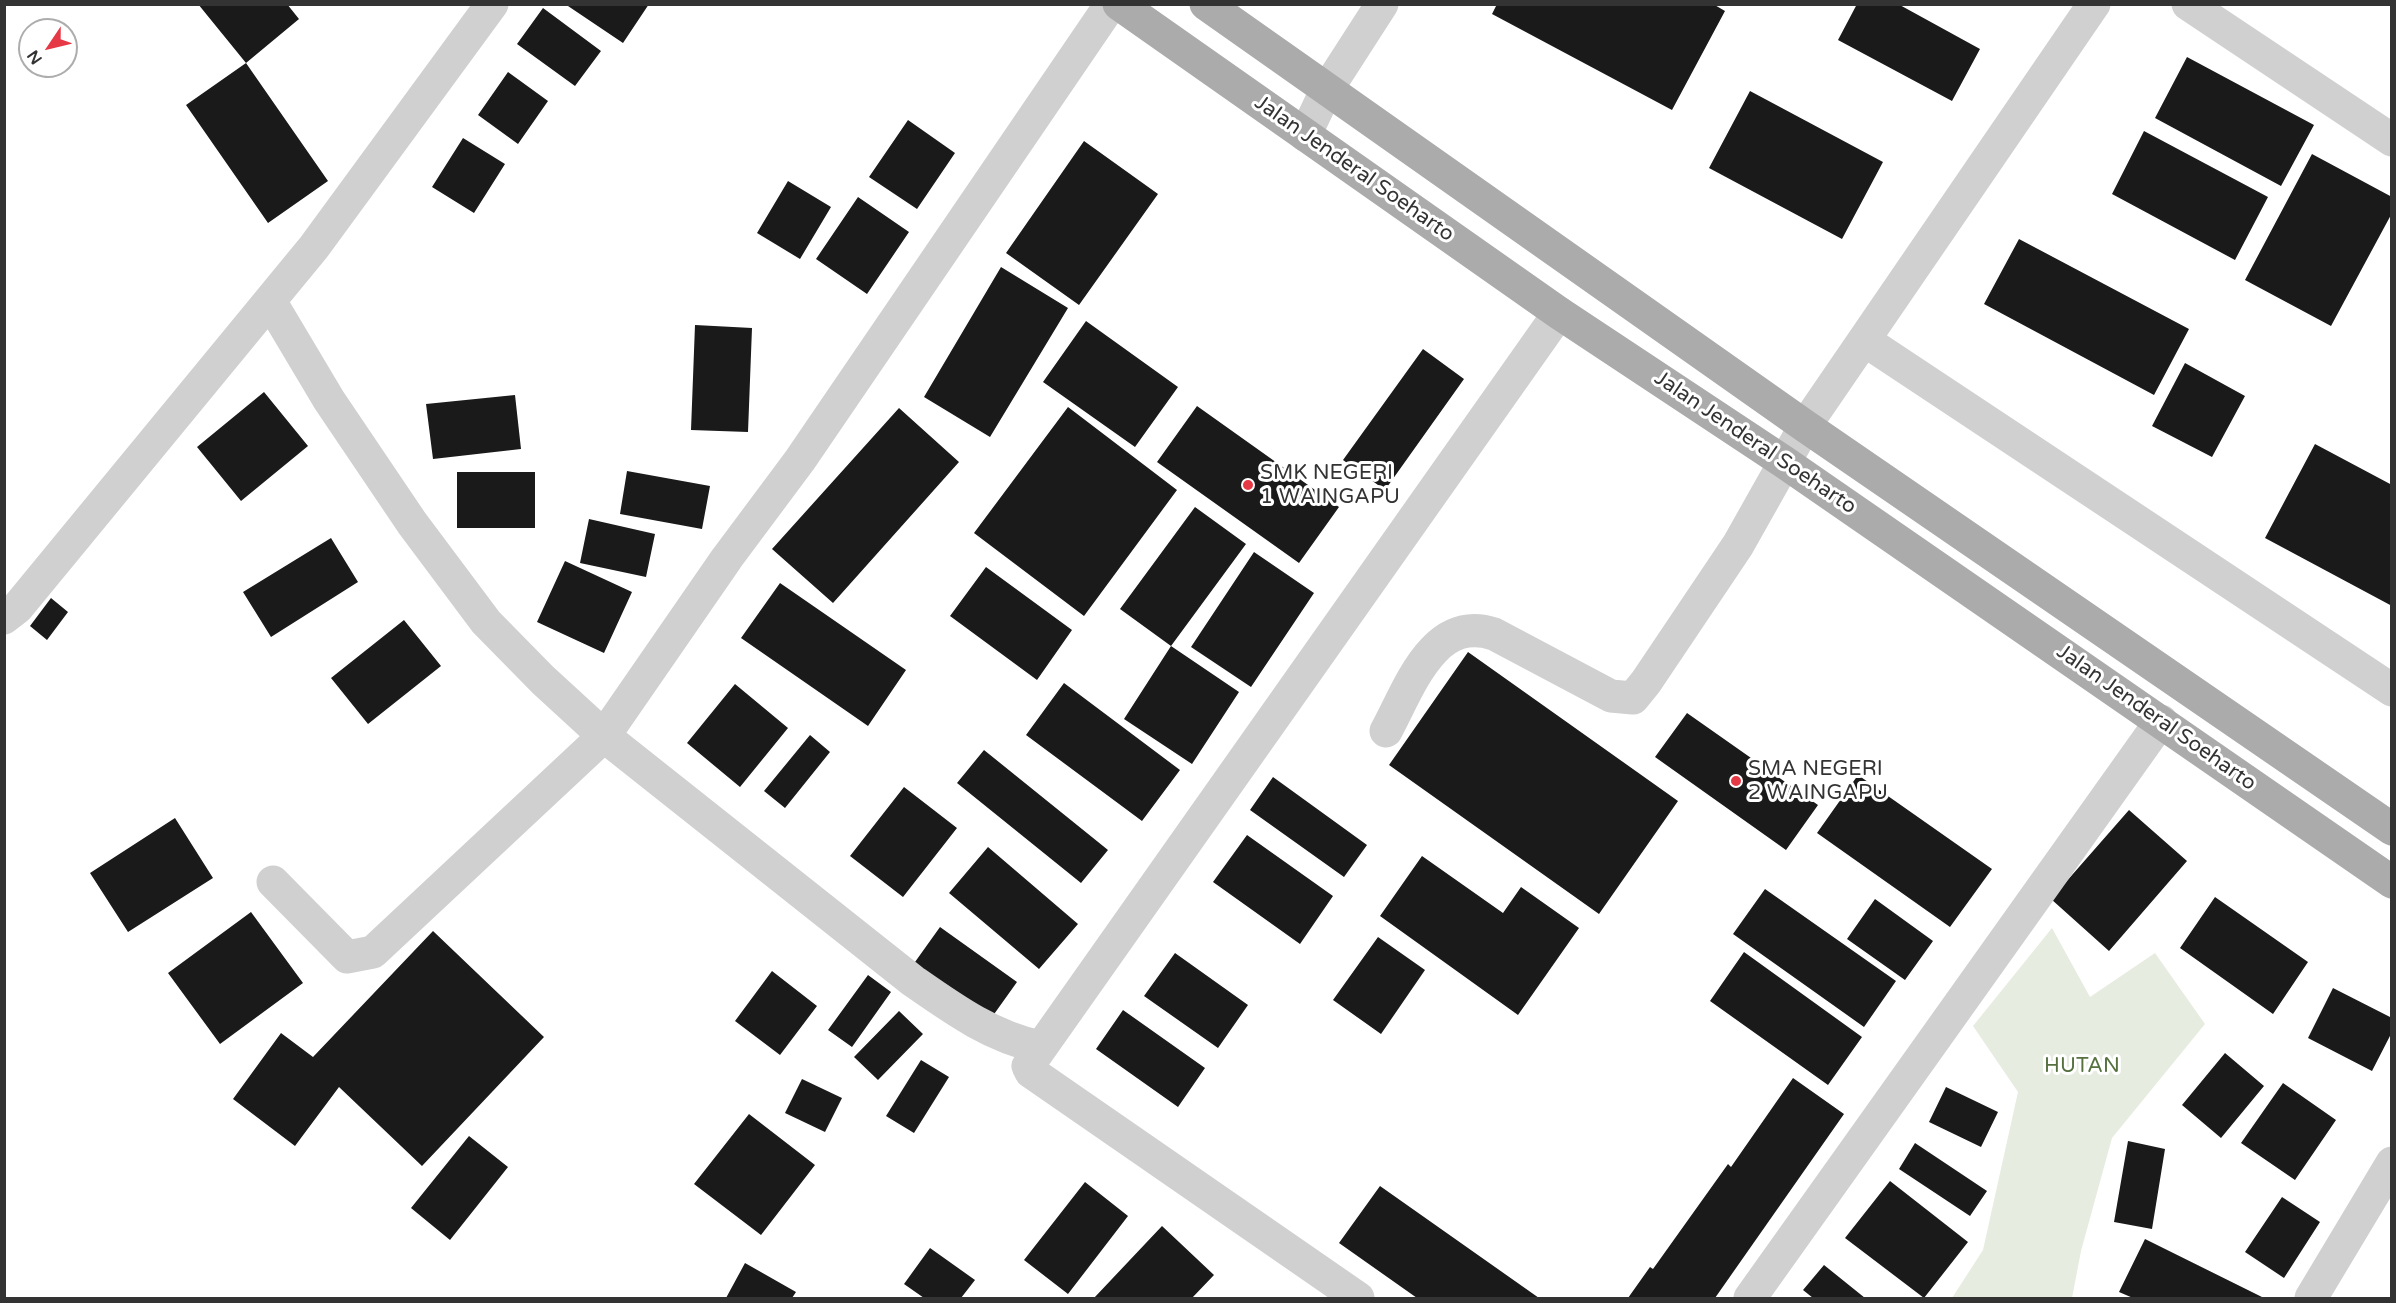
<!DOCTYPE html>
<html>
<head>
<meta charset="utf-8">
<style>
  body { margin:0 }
  #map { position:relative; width:2396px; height:1303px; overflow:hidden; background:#fff; font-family:"Varela Round",sans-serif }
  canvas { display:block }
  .frame { position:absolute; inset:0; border:6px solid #333; pointer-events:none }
  .north { position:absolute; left:18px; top:18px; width:60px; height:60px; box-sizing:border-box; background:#fff; border:2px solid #adadad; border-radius:50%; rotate:235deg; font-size:16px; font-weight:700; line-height:24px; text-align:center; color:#333 }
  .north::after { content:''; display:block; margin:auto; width:21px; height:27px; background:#e63946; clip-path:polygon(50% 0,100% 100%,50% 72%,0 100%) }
</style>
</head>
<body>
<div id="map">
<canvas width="2396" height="1303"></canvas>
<div class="frame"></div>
<div class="north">N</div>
</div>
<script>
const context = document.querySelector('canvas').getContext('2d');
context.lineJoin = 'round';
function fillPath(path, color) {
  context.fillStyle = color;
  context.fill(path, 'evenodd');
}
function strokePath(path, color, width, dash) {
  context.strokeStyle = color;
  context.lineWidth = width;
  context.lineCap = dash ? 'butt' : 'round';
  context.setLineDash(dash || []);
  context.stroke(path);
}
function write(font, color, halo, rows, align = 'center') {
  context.font = font + ' "Varela Round",sans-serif';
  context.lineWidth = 6;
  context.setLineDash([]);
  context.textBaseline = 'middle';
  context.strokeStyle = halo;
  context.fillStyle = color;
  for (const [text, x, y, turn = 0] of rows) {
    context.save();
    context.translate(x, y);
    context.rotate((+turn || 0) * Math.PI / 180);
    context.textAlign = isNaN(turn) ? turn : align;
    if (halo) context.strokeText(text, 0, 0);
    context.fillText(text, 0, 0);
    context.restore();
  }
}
const green = new Path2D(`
  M 2052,928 L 2090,997 L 2155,953 L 2205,1024 L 2112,1138 L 2081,1251 L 2072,1298 L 1952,1298 L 1983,1250 L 2018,1092 L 1973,1026 Z`);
const building = new Path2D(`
  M 198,4 L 287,4 L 299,19 L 246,63 Z
  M 565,4 L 649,4 L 623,43 Z
  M 1497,4 L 1713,4 L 1725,11 L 1672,110 L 1492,14 Z
  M 1857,4 L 1898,4 L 1980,49 L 1952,101 L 1838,40 Z
  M 543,8 L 601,51 L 575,86 L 517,44 Z
  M 2187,57 L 2314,125 L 2281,186 L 2155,118 Z
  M 246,63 L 328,181 L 268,223 L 186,105 Z
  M 508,72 L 548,101 L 518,144 L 478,115 Z
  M 1750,91 L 1883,162 L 1842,239 L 1709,168 Z
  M 908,120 L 955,153 L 917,209 L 869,177 Z
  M 2144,131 L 2268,197 L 2235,260 L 2112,194 Z
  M 463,138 L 505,164 L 474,213 L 432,187 Z
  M 1084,141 L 1158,194 L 1079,305 L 1006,253 Z
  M 2312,154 L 2392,197 L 2392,213 L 2331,326 L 2245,280 Z
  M 788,181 L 831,207 L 800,259 L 757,233 Z
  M 858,197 L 909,232 L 867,294 L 816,259 Z
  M 2019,239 L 2189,329 L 2154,395 L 1984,304 Z
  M 1001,267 L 1068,308 L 990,437 L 924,397 Z
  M 1086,321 L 1178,387 L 1135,447 L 1043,382 Z
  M 695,325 L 752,328 L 748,432 L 691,430 Z
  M 1423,349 L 1464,379 L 1385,490 L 1343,460 Z
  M 2185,363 L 2245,396 L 2212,457 L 2152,426 Z
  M 264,392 L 308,446 L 241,501 L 197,447 Z
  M 515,395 L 521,449 L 433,459 L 426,404 Z
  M 1197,406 L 1339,507 L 1299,563 L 1157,462 Z
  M 1068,407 L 1177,490 L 1084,616 L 974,533 Z
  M 899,408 L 959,462 L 833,603 L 772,549 Z
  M 2315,444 L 2392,485 L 2392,606 L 2265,538 Z
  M 627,471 L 710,486 L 702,529 L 620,514 Z
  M 457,472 L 535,472 L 535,528 L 457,528 Z
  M 1195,507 L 1246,544 L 1171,646 L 1120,609 Z
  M 589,519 L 655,534 L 646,577 L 580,563 Z
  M 331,538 L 358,582 L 271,637 L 243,592 Z
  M 1254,552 L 1314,593 L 1251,687 L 1191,647 Z
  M 565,561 L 632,592 L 604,653 L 537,622 Z
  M 986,567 L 1072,630 L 1037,680 L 950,616 Z
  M 780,583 L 906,670 L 868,726 L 741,638 Z
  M 51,598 L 68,612 L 47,640 L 30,626 Z
  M 404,620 L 441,666 L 368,724 L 331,678 Z
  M 1171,646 L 1239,692 L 1192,764 L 1124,719 Z
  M 1468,652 L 1678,801 L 1599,914 L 1389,765 Z
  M 1064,683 L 1180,770 L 1142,821 L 1026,735 Z
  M 735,684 L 788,728 L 740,787 L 687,743 Z
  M 1687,713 L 1818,805 L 1786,850 L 1655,757 Z
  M 810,735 L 830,752 L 785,808 L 764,791 Z
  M 984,750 L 1108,850 L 1081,883 L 957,783 Z
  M 1858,775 L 1992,869 L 1950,927 L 1817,833 Z
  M 1273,777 L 1367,845 L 1344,877 L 1250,810 Z
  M 904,787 L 957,828 L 903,897 L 850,856 Z
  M 2129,810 L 2187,861 L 2109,951 L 2051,899 Z
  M 175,818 L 213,878 L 128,932 L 90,873 Z
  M 1247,835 L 1333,896 L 1300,944 L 1213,882 Z
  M 988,847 L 1078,924 L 1039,969 L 949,893 Z
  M 1422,856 L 1503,913 L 1521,887 L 1579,928 L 1518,1015 L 1380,916 Z
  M 1765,889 L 1896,981 L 1864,1027 L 1733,934 Z
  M 2215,897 L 2308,962 L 2273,1014 L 2180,948 Z
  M 1875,899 L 1933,941 L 1905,980 L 1847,939 Z
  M 251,912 L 303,983 L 220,1044 L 168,973 Z
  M 940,927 L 1017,982 L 987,1024 L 910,969 Z
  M 433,931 L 544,1037 L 422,1166 L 339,1087 L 295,1146 L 233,1099 L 281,1033 L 313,1057 Z
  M 1378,937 L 1425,970 L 1381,1034 L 1333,1000 Z
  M 1744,952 L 1862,1037 L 1828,1085 L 1710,1001 Z
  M 1175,953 L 1248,1005 L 1218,1048 L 1144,996 Z
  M 772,971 L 817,1006 L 780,1055 L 735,1021 Z
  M 868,975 L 891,992 L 852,1047 L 828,1030 Z
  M 2333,988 L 2392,1018 L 2392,1032 L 2372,1071 L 2308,1038 Z
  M 1123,1010 L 1205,1068 L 1178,1107 L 1096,1049 Z
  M 899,1011 L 923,1034 L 878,1080 L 854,1057 Z
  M 2225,1053 L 2264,1086 L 2221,1138 L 2182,1105 Z
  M 921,1060 L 949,1077 L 914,1133 L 886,1116 Z
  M 1793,1078 L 1844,1114 L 1715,1298 L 1628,1298 L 1650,1267 L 1653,1269 L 1728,1164 L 1731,1167 Z
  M 802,1079 L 842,1098 L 825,1132 L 785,1113 Z
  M 2283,1083 L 2336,1120 L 2295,1180 L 2241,1143 Z
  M 1946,1087 L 1998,1112 L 1981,1147 L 1929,1122 Z
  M 749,1114 L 815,1165 L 761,1235 L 694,1184 Z
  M 469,1136 L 508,1167 L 450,1240 L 411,1208 Z
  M 2128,1141 L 2165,1149 L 2152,1229 L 2114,1222 Z
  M 1915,1143 L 1987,1191 L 1970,1216 L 1899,1169 Z
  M 1890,1181 L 1968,1242 L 1924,1298 L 1845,1238 Z
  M 1085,1182 L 1128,1216 L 1068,1294 L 1024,1260 Z
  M 1380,1186 L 1539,1298 L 1417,1298 L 1339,1243 Z
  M 2282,1197 L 2320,1222 L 2284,1278 L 2245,1252 Z
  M 1162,1226 L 1214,1275 L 1192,1298 L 1094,1298 Z
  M 2145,1239 L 2264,1298 L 2133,1298 L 2119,1292 Z
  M 930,1248 L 975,1280 L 961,1298 L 924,1298 L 904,1284 Z
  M 745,1263 L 796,1292 L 792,1298 L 726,1298 Z
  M 1824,1265 L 1865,1298 L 1813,1298 L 1803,1290 Z`);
const minor = new Path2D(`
  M 2188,4 L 2392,140
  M 1305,135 L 1326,91 L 1382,4
  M 270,301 L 329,400 L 412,523 L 486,622 L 543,680 L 604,736 L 727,558 L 800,460 L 1111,4
  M 1864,340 L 2392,690
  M 4,618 L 17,608 L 314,247 L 492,4
  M 1386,731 C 1409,689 1433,614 1494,634 L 1611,696 L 1633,698 L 1646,682 L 1738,545 L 1805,426 L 2094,4
  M 273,882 L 347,957 L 373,952 L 604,736 L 913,981 C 953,1009 992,1037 1040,1047
  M 1358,1298 L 1031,1072 L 1028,1066 L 1559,313
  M 1750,1298 L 2161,721
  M 2311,1298 L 2392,1163`);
const major = new Path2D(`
  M 1119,4 L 1559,313 L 1784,462 L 2392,882
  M 1206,4 L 1805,426 L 2392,829`);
const markers = [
  [1248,485,6,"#e63946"],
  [1736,781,6,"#e63946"]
];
const streetNames = [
  ["Jalan Jenderal Soeharto",1354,169,35],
  ["Jalan Jenderal Soeharto",1755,443,34],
  ["Jalan Jenderal Soeharto",2156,718,35]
];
const poiNames = [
  ["SMK NEGERI",1260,473],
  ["1 WAINGAPU",1260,497],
  ["SMA NEGERI",1748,769],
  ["2 WAINGAPU",1748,793]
];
const parkNames = [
  ["HUTAN",2082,1066]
];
fillPath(green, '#e6ecdf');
fillPath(building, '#1a1a1a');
strokePath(minor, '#d0d0d0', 33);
strokePath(major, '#ababab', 33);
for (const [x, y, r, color] of markers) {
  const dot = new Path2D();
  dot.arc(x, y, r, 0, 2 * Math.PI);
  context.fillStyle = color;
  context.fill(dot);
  strokePath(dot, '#fff', 2);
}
write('21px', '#333', '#fff', streetNames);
write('21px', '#333', '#fff', poiNames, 'left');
write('21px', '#56703f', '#fff', parkNames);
</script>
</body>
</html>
